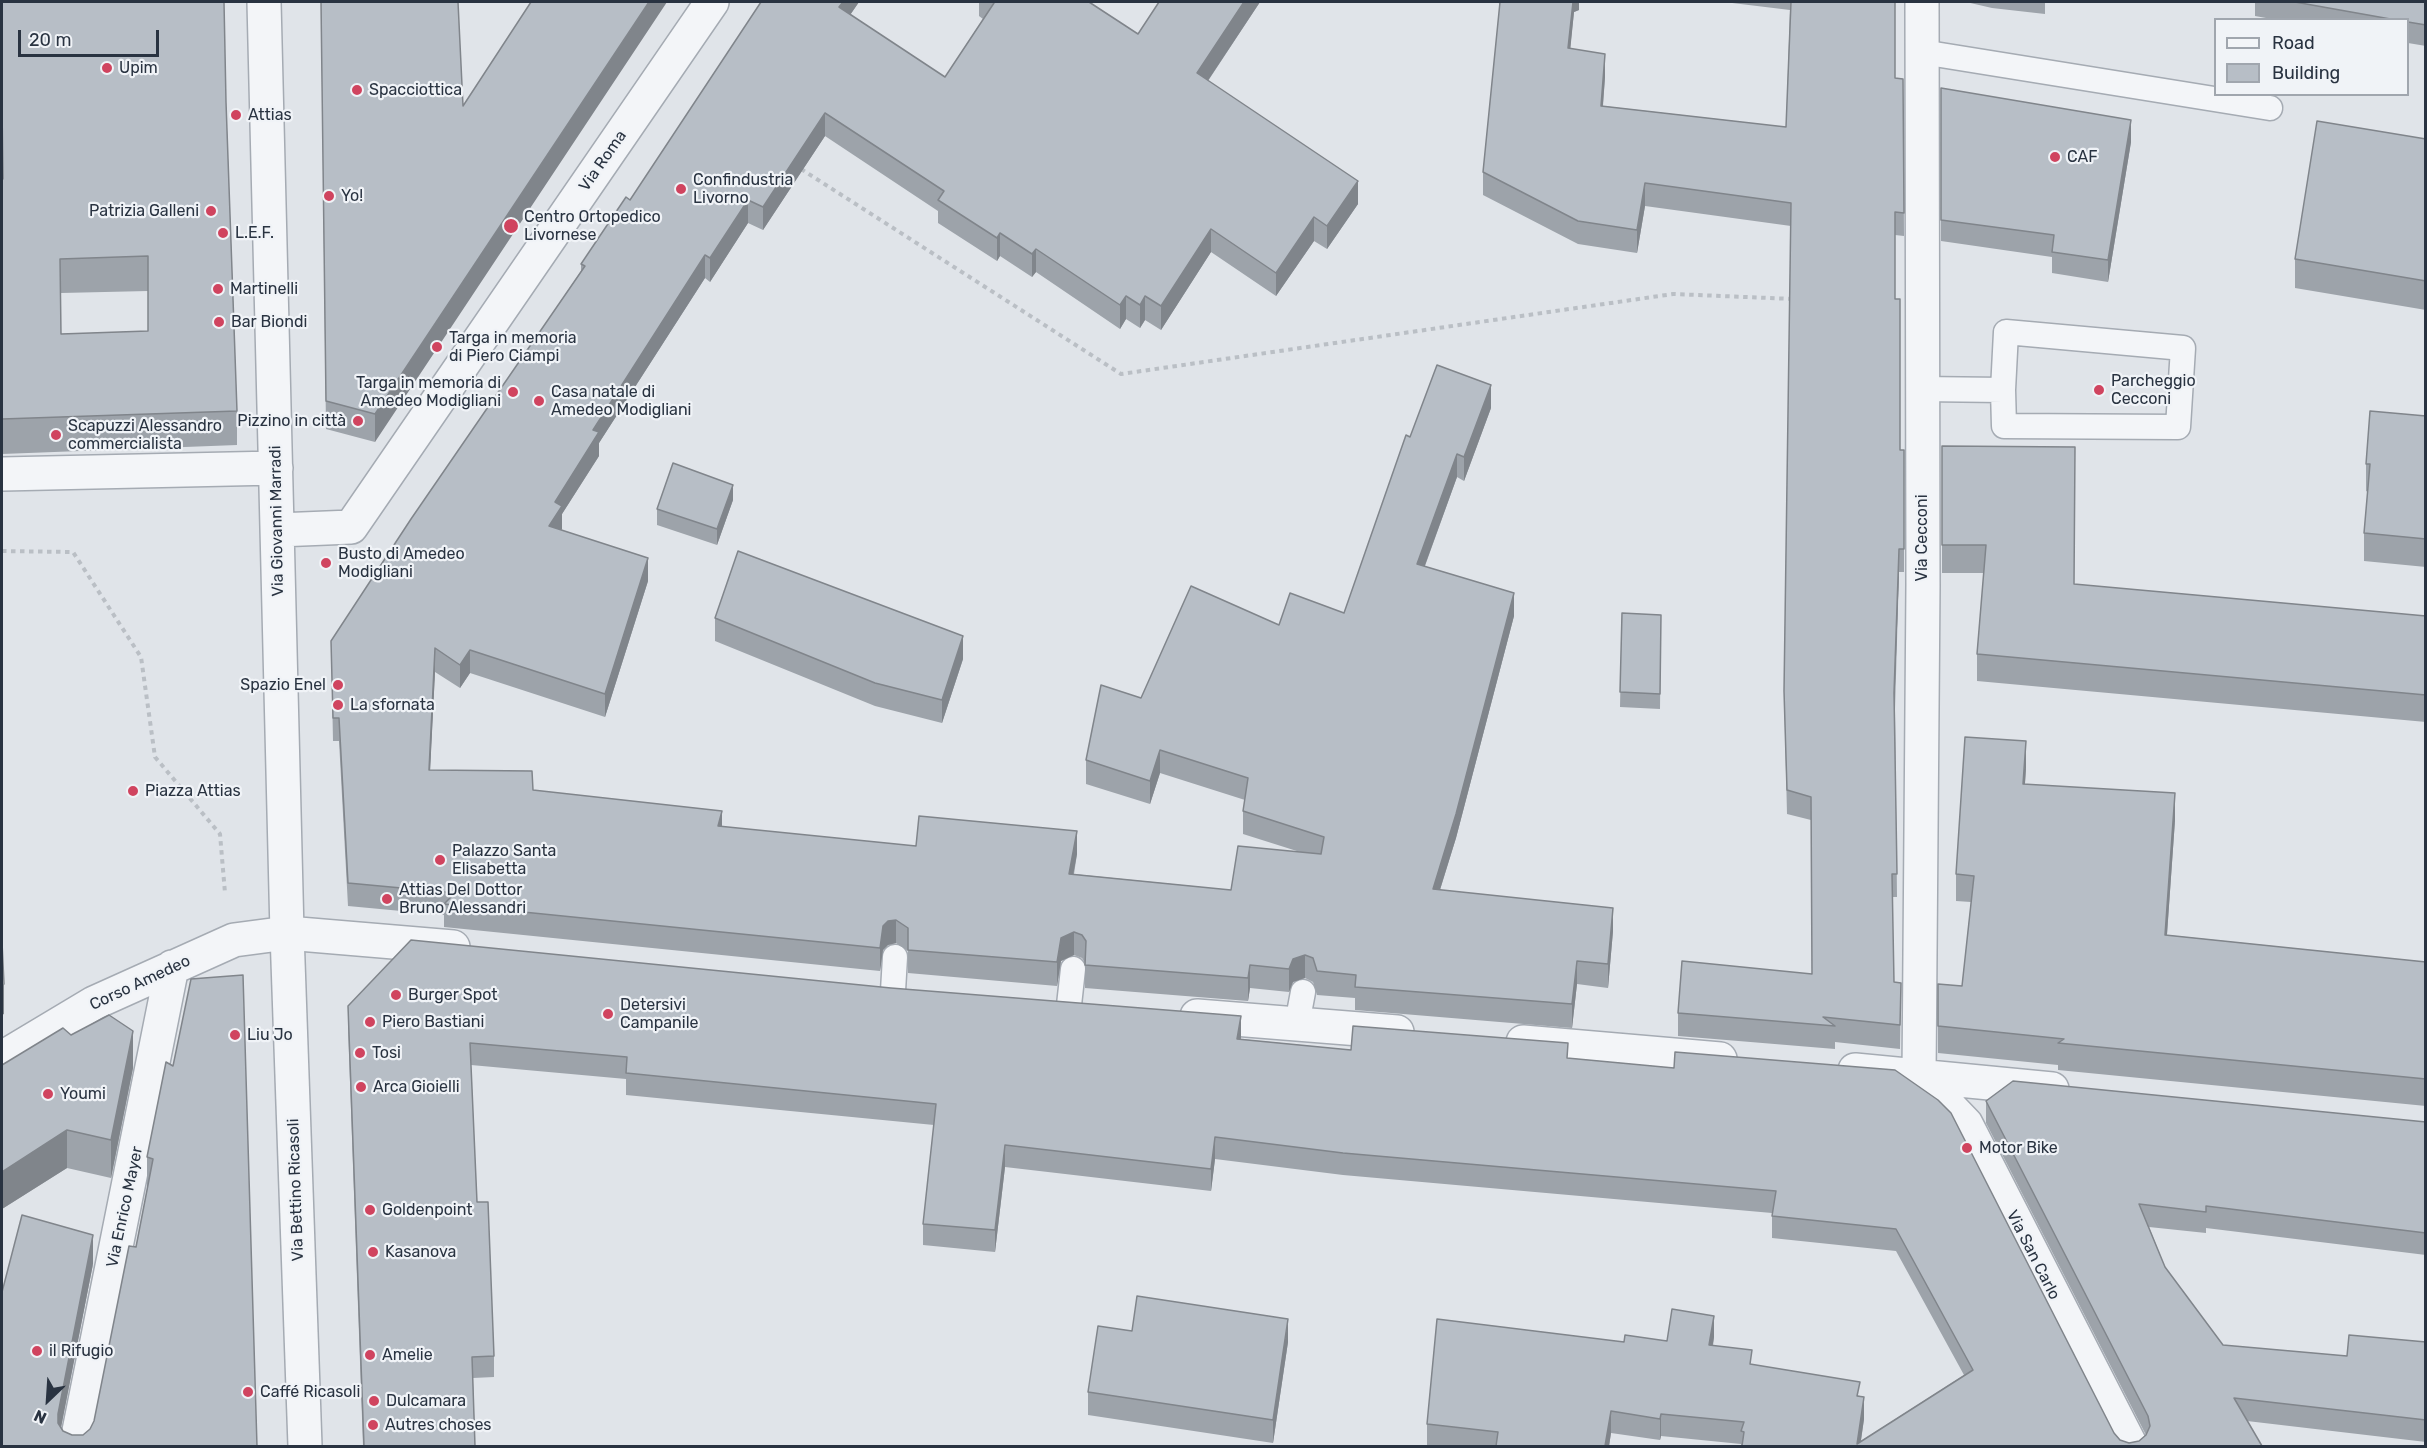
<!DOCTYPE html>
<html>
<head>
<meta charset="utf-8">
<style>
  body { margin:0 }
  #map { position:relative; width:2427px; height:1448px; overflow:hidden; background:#e0e4e9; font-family:Rubik,sans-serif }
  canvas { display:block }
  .frame { position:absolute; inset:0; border:3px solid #293341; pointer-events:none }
  .legend { position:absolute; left:2214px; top:18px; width:195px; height:78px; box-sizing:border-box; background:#f0f3f7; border:2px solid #a0a6ae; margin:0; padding:8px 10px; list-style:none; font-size:18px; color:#293341 }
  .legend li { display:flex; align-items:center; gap:12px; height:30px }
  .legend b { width:30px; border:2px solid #a0a6ae }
  .north { position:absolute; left:18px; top:1370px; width:60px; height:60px; -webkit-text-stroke:4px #f0f3f7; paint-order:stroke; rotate:205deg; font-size:16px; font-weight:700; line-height:24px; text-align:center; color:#293341 }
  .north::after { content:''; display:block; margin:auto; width:21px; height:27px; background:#293341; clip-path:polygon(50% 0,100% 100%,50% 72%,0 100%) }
  .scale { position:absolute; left:18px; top:30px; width:141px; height:27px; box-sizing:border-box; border:3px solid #293341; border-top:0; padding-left:8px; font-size:18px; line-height:21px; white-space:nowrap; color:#293341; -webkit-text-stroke:4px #f0f3f7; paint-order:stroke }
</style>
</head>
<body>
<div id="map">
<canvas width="2427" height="1448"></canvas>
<div class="frame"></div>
<ul class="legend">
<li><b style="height:8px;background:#f3f5f8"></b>Road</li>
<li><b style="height:16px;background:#b7bec6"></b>Building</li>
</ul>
<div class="north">N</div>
<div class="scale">20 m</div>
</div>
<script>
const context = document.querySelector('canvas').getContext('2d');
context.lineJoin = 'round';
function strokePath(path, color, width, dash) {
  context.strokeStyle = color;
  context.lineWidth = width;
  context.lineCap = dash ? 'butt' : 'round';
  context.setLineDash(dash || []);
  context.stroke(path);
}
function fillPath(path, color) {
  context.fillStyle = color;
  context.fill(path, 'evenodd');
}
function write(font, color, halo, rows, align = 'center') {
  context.font = font + ' Rubik,sans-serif';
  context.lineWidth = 4.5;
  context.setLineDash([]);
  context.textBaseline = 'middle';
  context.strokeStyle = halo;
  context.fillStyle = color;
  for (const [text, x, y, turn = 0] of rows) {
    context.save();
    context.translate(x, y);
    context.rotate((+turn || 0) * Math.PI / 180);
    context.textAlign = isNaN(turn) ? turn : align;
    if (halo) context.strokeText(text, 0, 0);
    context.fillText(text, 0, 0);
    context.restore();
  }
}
const path = new Path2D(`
  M 801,169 L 1121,374 L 1673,294 L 1793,299
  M 2,551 L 73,552 L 141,657 L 155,757 L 220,834 L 225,893`);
const service = new Path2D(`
  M 1922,52 L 2270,108
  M 1921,389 L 2003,390 L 2004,426 L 2178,427 L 2183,348 L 2006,332 L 2003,390
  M 893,991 L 895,957
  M 1069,1005 L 1073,969
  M 1297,1024 L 1303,992`);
const pedestrian = new Path2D(`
  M 287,933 L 305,1446`);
const minor = new Path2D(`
  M 264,2 L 287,933
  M 2,474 L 276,468
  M 278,530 L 351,527 L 712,2
  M 1197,1016 L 1397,1032
  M 1523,1042 L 1720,1059
  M 2,1058 L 94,1003 L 234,940 L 287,933 L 453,947
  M 1855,1070 L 2052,1089
  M 1919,1075 L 1923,585 L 1922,2
  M 1919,1075 L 1966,1124 L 2131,1446
  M 76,1446 L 172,967`);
const wall = new Path2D(`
  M 2,2 L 226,102 L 237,411 L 237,445 L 2,454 ZM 148,291 L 148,331 L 61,334 L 61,293 Z
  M 321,2 L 458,2 L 375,442 L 326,429 Z
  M 761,2 L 859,2 L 850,15 L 945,77 L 983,19 L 979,16 L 979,3 L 977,2 L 1089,2 L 1138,34 L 1159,2 L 1260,2 L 1208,81 L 1358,204 L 1327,249 L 1314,241 L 1276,296 L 1211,252 L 1161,330 L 1145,320 L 1140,328 L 1126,319 L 1120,329 L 1036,272 L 1032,277 L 1000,256 L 997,261 L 938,223 L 938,211 L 825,136 L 763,230 L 748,223 L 710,282 L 705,278 L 599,443 L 599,456 L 562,514 L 561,530 L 648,581 L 605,717 L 470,673 L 460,688 L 435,672 L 430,770 L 722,827 L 916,846 L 1077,854 L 1074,874 L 1231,890 L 1300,852 L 1243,834 L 1243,811 L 1245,800 L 1160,773 L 1150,804 L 1086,784 L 1086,760 L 1141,698 L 1279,625 L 1344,613 L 1410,437 L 1491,408 L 1464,481 L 1457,477 L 1425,566 L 1514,616 L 1456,838 L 1440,890 L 1613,931 L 1608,988 L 1577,984 L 1572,1028 L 1355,1010 L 1355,998 L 1317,995 L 1313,982 L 1305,978 L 1293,982 L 1289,992 L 1250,988 L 1248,1001 L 1085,988 L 1085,963 L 1082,958 L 1074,955 L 1061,961 L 1057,986 L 908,973 L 908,951 L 896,943 L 888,945 L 883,950 L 880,971 L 444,927 L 444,915 L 348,906 L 339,741 L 333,741 L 331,641 L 581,271 L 581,264 L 630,200 Z
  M 1497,2 L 1579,2 L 1579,10 L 1574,12 L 1570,49 L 1605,77 L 1603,106 L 1786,127 L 1790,10 L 1724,2 L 1895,2 L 1895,78 L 1903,79 L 1904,236 L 1895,235 L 1895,299 L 1900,450 L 1904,450 L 1904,572 L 1899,572 L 1895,710 L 1897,897 L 1892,897 L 1894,982 L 1901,983 L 1900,1049 L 1835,1042 L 1835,1049 L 1678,1036 L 1678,1013 L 1812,974 L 1811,820 L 1787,814 L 1784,691 L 1791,226 L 1645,206 L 1637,253 L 1578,244 L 1483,195 L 1483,172 L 1500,4 Z
  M 1966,2 L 2045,2 L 2045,14 L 1992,8 Z
  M 2255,2 L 2426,2 L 2426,46 L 2408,43 L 2408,20 L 2277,20 L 2255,16 Z
  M 1941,88 L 2131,142 L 2108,282 L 2052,273 L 2052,257 L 1941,241 Z
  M 2426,139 L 2426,310 L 2295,288 L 2295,259 Z
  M 2426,416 L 2426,567 L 2364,561 L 2364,533 L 2368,492 L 2366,491 L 2366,464 Z
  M 1942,446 L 2074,584 L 2426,616 L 2426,722 L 1977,681 L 1977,654 L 1984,573 L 1942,573 Z
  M 733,500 L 717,545 L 657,525 L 657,509 Z
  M 1622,613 L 1661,615 L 1660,709 L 1620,707 Z
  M 715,618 L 963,659 L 942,723 L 875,706 L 715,641 Z
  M 2026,768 L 2025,784 L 2175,820 L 2167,935 L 2426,962 L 2426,1106 L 2058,1070 L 2058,1065 L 1938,1053 L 1938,984 L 1962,986 L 1971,902 L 1956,901 L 1956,874 Z
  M 348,1006 L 1241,1039 L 1351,1050 L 1568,1058 L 1674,1068 L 1895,1070 L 2114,1433 L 2120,1440 L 2129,1443 L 2139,1441 L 2146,1435 L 1986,1123 L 1986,1101 L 2426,1122 L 2426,1255 L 2206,1228 L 2206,1233 L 2149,1227 L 2165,1267 L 2223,1345 L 2347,1356 L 2426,1342 L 2426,1442 L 2247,1421 L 2262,1446 L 1741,1446 L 1741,1444 L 1661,1436 L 1660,1440 L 1611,1433 L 1609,1446 L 1427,1446 L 1427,1424 L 1624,1342 L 1667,1341 L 1714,1337 L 1713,1346 L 1752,1365 L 1860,1396 L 1864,1419 L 1861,1441 L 1964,1375 L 1896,1251 L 1772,1238 L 1772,1213 L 1343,1175 L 1215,1159 L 1211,1191 L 1005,1167 L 995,1252 L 923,1245 L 923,1224 L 934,1125 L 626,1095 L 626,1079 L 471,1065 L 477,1202 L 494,1356 L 494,1377 L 473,1378 L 475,1446 L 363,1446 L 348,1027 Z
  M 71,1035 L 133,1068 L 111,1178 L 67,1168 L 2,1209 Z
  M 166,1062 L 257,1446 L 2,1446 L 93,1264 L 61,1427 L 63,1431 L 72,1435 L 83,1435 L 90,1429 L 94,1421 L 136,1247 L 148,1186 L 147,1186 L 147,1157 Z
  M 1132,1331 L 1288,1342 L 1273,1443 L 1088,1415 L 1088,1392 Z`);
const shadedWall = new Path2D(`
  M 649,2 L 667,2 L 375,442 L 375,414 Z
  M 843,2 L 859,2 L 839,31 L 839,7 Z
  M 1244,2 L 1260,2 L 1197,97 L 1197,73 Z
  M 1573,2 L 1579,2 L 1579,10 L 1574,12 L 1568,72 L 1568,48 Z
  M 1605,54 L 1605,77 L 1601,129 L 1601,106 Z
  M 825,113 L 825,136 L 763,230 L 763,207 Z
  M 2131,120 L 2131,142 L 2108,282 L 2108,260 Z
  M 1358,181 L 1358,204 L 1327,249 L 1327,226 Z
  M 1645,183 L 1645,206 L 1637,253 L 1637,230 Z
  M 748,200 L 748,223 L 710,282 L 710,258 Z
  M 1314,217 L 1314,241 L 1276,296 L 1276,273 Z
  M 1211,229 L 1211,252 L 1161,330 L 1161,306 Z
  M 1000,233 L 1000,256 L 997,261 L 997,238 Z
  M 1036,249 L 1036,272 L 1032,277 L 1032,254 Z
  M 705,255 L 705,278 L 599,443 L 599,456 L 562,514 L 562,529 L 549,549 L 549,526 L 555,502 L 593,430 Z
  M 1126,296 L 1126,319 L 1120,329 L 1120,305 Z
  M 1145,296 L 1145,320 L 1140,328 L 1140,305 Z
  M 1491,385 L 1491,408 L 1464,481 L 1464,457 Z
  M 1457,454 L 1457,477 L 1417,587 L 1417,564 Z
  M 733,485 L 733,500 L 717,545 L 717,529 Z
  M 1899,549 L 1899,572 L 1894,716 L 1894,693 Z
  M 648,558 L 648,581 L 605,717 L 605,694 Z
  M 1514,593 L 1514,616 L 1456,838 L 1433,912 L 1433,889 Z
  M 963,636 L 963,659 L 942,723 L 942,700 Z
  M 435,648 L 435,672 L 429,793 L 429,770 Z
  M 470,650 L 470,673 L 460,688 L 460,665 Z
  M 2026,741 L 2026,768 L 2023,810 L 2023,784 Z
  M 1160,750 L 1160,773 L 1150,804 L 1150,781 Z
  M 2175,793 L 2175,820 L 2165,962 L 2165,935 Z
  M 722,811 L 722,834 L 718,826 Z
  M 1077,831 L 1077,854 L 1069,897 L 1069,874 Z
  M 1613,908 L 1613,931 L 1608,988 L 1608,964 Z
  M 896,920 L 896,943 L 888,945 L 883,950 L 880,971 L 880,948 L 883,926 L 888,921 Z
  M 1074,932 L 1074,955 L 1061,961 L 1057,986 L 1057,962 L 1061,938 Z
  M 1305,955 L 1305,978 L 1293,982 L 1289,992 L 1289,969 L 1293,959 Z
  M 1577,961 L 1577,984 L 1572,1028 L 1572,1004 Z
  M 1250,965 L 1250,988 L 1248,1001 L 1248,978 Z
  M 4,984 L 4,1014 L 2,1015 L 2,986 Z
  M 1241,1016 L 1241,1038 L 1237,1060 L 1237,1039 Z
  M 133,1031 L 133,1068 L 111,1178 L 111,1140 Z
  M 67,1130 L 67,1168 L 2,1209 L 2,1172 Z
  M 1215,1137 L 1215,1159 L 1211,1191 L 1211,1169 Z
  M 1005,1145 L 1005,1167 L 995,1252 L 995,1230 Z
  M 93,1235 L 93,1264 L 58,1443 L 58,1414 Z
  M 1714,1316 L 1714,1337 L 1709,1367 L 1709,1345 Z
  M 1288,1319 L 1288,1342 L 1273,1443 L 1273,1420 Z
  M 1864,1397 L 1864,1419 L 1860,1446 L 1857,1444 Z
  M 1611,1411 L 1611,1433 L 1609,1446 L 1605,1446 Z
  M 1661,1414 L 1661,1436 L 1660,1440 L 1660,1419 Z`);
const building = new Path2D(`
  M 2,2 L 224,2 L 226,102 L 237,411 L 2,419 L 2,179 L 3,179 L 2,107 ZM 148,256 L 148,331 L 61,334 L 60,259 Z
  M 321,2 L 458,2 L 463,106 L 531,2 L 649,2 L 375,414 L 326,401 Z
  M 761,2 L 843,2 L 839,7 L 945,77 L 994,3 L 993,2 L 1089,2 L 1138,34 L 1159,2 L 1244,2 L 1197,73 L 1358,181 L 1327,226 L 1314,217 L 1276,273 L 1211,229 L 1161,306 L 1145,296 L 1140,305 L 1126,296 L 1120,305 L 1036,249 L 1032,254 L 1000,233 L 997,238 L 938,200 L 944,191 L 825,113 L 763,207 L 748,200 L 710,258 L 705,255 L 593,430 L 599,432 L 555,502 L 562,506 L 549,526 L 648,558 L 605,694 L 470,650 L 460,665 L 435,648 L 429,770 L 532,771 L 533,790 L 722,811 L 718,826 L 916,846 L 919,816 L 1077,831 L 1069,874 L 1231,890 L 1238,846 L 1321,854 L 1324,837 L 1243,811 L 1248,778 L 1160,750 L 1150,781 L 1086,760 L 1101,685 L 1141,698 L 1191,586 L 1279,625 L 1290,593 L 1344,613 L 1406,435 L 1410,437 L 1437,365 L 1491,385 L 1464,457 L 1457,454 L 1417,564 L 1514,593 L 1456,814 L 1433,889 L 1613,908 L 1608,964 L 1577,961 L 1572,1004 L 1355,987 L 1356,975 L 1317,971 L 1313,958 L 1305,955 L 1293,959 L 1289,969 L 1250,965 L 1248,978 L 1085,965 L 1086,941 L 1082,935 L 1074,932 L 1061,938 L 1057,962 L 908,950 L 908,928 L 896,920 L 888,921 L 883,926 L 880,948 L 444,904 L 455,893 L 348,883 L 339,718 L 333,718 L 331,641 L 411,519 L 585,266 L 581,264 L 626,197 L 630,200 Z
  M 1500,2 L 1573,2 L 1568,48 L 1605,54 L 1601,106 L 1786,127 L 1791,2 L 1895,2 L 1895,78 L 1903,79 L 1904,213 L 1895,212 L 1895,299 L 1900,299 L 1900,450 L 1904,450 L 1904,549 L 1899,549 L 1894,693 L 1897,874 L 1892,874 L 1894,982 L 1901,983 L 1900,1025 L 1823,1017 L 1835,1026 L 1678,1013 L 1682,961 L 1812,974 L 1811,797 L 1787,790 L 1784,691 L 1791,203 L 1645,183 L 1637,230 L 1578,221 L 1483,172 Z
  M 2295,2 L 2426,2 L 2426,25 L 2408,22 L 2408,20 L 2396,20 Z
  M 1941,88 L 2131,120 L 2108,260 L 2052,252 L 2054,235 L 1941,220 Z
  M 2317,121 L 2426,139 L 2426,281 L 2295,259 Z
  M 2370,411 L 2426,416 L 2426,539 L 2364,533 L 2370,464 L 2366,464 Z
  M 1942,446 L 2075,447 L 2074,584 L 2426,616 L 2426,695 L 1977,654 L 1986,545 L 1942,545 Z
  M 673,463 L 733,485 L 717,529 L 657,509 Z
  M 738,551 L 963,636 L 942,700 L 875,683 L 715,618 Z
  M 1622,613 L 1661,615 L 1660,694 L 1620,692 Z
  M 1965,737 L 2026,741 L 2023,784 L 2175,793 L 2165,935 L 2426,962 L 2426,1079 L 2058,1043 L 2064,1039 L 1938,1026 L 1938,984 L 1962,986 L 1974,876 L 1956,874 Z
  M 411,940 L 891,988 L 1241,1016 L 1237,1039 L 1351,1050 L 1353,1026 L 1568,1043 L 1567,1058 L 1674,1068 L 1675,1052 L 1895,1070 L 1938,1100 L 1951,1113 L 2114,1433 L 2120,1440 L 2129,1443 L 2139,1441 L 2146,1435 L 2150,1426 L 2148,1416 L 1986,1101 L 2013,1081 L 2426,1122 L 2426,1233 L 2206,1206 L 2206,1212 L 2139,1204 L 2165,1267 L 2223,1345 L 2347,1356 L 2349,1335 L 2426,1342 L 2426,1420 L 2234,1398 L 2262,1446 L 1742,1446 L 1744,1432 L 1741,1431 L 1744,1422 L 1661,1414 L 1660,1419 L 1611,1411 L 1605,1446 L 1496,1446 L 1498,1432 L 1427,1424 L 1437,1319 L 1624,1342 L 1625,1335 L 1667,1341 L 1672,1309 L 1714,1316 L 1709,1345 L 1752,1350 L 1750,1364 L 1860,1382 L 1857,1396 L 1864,1397 L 1857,1444 L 1973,1370 L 1896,1229 L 1772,1216 L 1776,1191 L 1343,1153 L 1215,1137 L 1211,1169 L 1005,1145 L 995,1230 L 923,1224 L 936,1104 L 626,1073 L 627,1057 L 470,1043 L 477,1202 L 488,1202 L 494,1356 L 472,1357 L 475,1446 L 364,1446 L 348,1006 Z
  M 2,942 L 4,984 L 2,986 Z
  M 243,975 L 257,1446 L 2,1446 L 2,1292 L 22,1215 L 93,1235 L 58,1414 L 58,1423 L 63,1431 L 72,1435 L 83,1435 L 90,1429 L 94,1421 L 129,1246 L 136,1247 L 153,1159 L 147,1157 L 166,1062 L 173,1066 L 191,979 Z
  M 109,1015 L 133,1031 L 111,1140 L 67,1130 L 2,1172 L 2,1065 L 63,1028 L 71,1035 Z
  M 1137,1296 L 1288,1319 L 1273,1420 L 1088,1392 L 1098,1326 L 1132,1331 Z`);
const markers = [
  [107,68,6,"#d0445f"],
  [357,90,6,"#d0445f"],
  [236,115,6,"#d0445f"],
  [2055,157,6,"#d0445f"],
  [681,189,6,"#d0445f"],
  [329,196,6,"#d0445f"],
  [211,211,6,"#d0445f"],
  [511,226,8,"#d0445f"],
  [223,233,6,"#d0445f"],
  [218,289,6,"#d0445f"],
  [219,322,6,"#d0445f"],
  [437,347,6,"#d0445f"],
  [2099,390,6,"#d0445f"],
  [513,392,6,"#d0445f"],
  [539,401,6,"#d0445f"],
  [358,421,6,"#d0445f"],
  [56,435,6,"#d0445f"],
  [326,563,6,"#d0445f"],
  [338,685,6,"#d0445f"],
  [338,705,6,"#d0445f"],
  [133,791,6,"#d0445f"],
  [440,860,6,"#d0445f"],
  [387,899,6,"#d0445f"],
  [396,995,6,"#d0445f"],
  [608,1014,6,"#d0445f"],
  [370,1022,6,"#d0445f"],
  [235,1035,6,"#d0445f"],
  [360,1053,6,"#d0445f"],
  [361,1087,6,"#d0445f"],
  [48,1094,6,"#d0445f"],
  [1967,1148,6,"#d0445f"],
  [370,1210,6,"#d0445f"],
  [373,1252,6,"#d0445f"],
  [37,1351,6,"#d0445f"],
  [370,1355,6,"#d0445f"],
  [248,1392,6,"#d0445f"],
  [374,1401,6,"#d0445f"],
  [373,1425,6,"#d0445f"]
];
const poiNames = [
  ["Upim",119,68],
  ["Spacciottica",369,90],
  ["Attias",248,115],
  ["CAF",2067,157],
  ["Confindustria",693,180],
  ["Livorno",693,198],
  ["Yo!",341,196],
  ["Patrizia Galleni",199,211,"right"],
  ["Centro Ortopedico",524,217],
  ["Livornese",524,235],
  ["L.E.F.",235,233],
  ["Martinelli",230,289],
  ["Bar Biondi",231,322],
  ["Targa in memoria",449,338],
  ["di Piero Ciampi",449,356],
  ["Parcheggio",2111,381],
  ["Cecconi",2111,399],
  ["Targa in memoria di",501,383,"right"],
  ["Amedeo Modigliani",501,401,"right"],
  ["Casa natale di",551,392],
  ["Amedeo Modigliani",551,410],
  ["Pizzino in città",346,421,"right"],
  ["Scapuzzi Alessandro",68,426],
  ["commercialista",68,444],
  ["Busto di Amedeo",338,554],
  ["Modigliani",338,572],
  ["Spazio Enel",326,685,"right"],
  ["La sfornata",350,705],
  ["Piazza Attias",145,791],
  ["Palazzo Santa",452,851],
  ["Elisabetta",452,869],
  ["Attias Del Dottor",399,890],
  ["Bruno Alessandri",399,908],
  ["Burger Spot",408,995],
  ["Detersivi",620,1005],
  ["Campanile",620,1023],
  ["Piero Bastiani",382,1022],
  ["Liu Jo",247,1035],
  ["Tosi",372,1053],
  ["Arca Gioielli",373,1087],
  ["Youmi",60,1094],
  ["Motor Bike",1979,1148],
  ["Goldenpoint",382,1210],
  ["Kasanova",385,1252],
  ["il Rifugio",49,1351],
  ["Amelie",382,1355],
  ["Caffé Ricasoli",260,1392],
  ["Dulcamara",386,1401],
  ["Autres choses",385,1425]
];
const streetNames = [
  ["Via Roma",603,161,-55],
  ["Via Giovanni Marradi",277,521,-91],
  ["Via Cecconi",1922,538,-90],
  ["Corso Amedeo",140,983,-25],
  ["Via Bettino Ricasoli",296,1190,-92],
  ["Via Enrico Mayer",125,1207,-78],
  ["Via San Carlo",2033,1255,63]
];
strokePath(service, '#a5abb3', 27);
strokePath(pedestrian, '#a5abb3', 36);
strokePath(minor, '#a5abb3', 36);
strokePath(path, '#babfc5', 4, [4.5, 4.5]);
strokePath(service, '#f3f5f8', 24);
strokePath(pedestrian, '#f3f5f8', 33);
strokePath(minor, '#f3f5f8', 33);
fillPath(wall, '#9da3aa');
fillPath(shadedWall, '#80858b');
fillPath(building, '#b7bec6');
strokePath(building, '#80858b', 1.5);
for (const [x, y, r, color] of markers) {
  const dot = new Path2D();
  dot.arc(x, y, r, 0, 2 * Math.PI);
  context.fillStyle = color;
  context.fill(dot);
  strokePath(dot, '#f0f3f7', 2);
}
write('16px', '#293341', '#f0f3f7', poiNames, 'left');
write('16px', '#293341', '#f0f3f7', streetNames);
</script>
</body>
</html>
